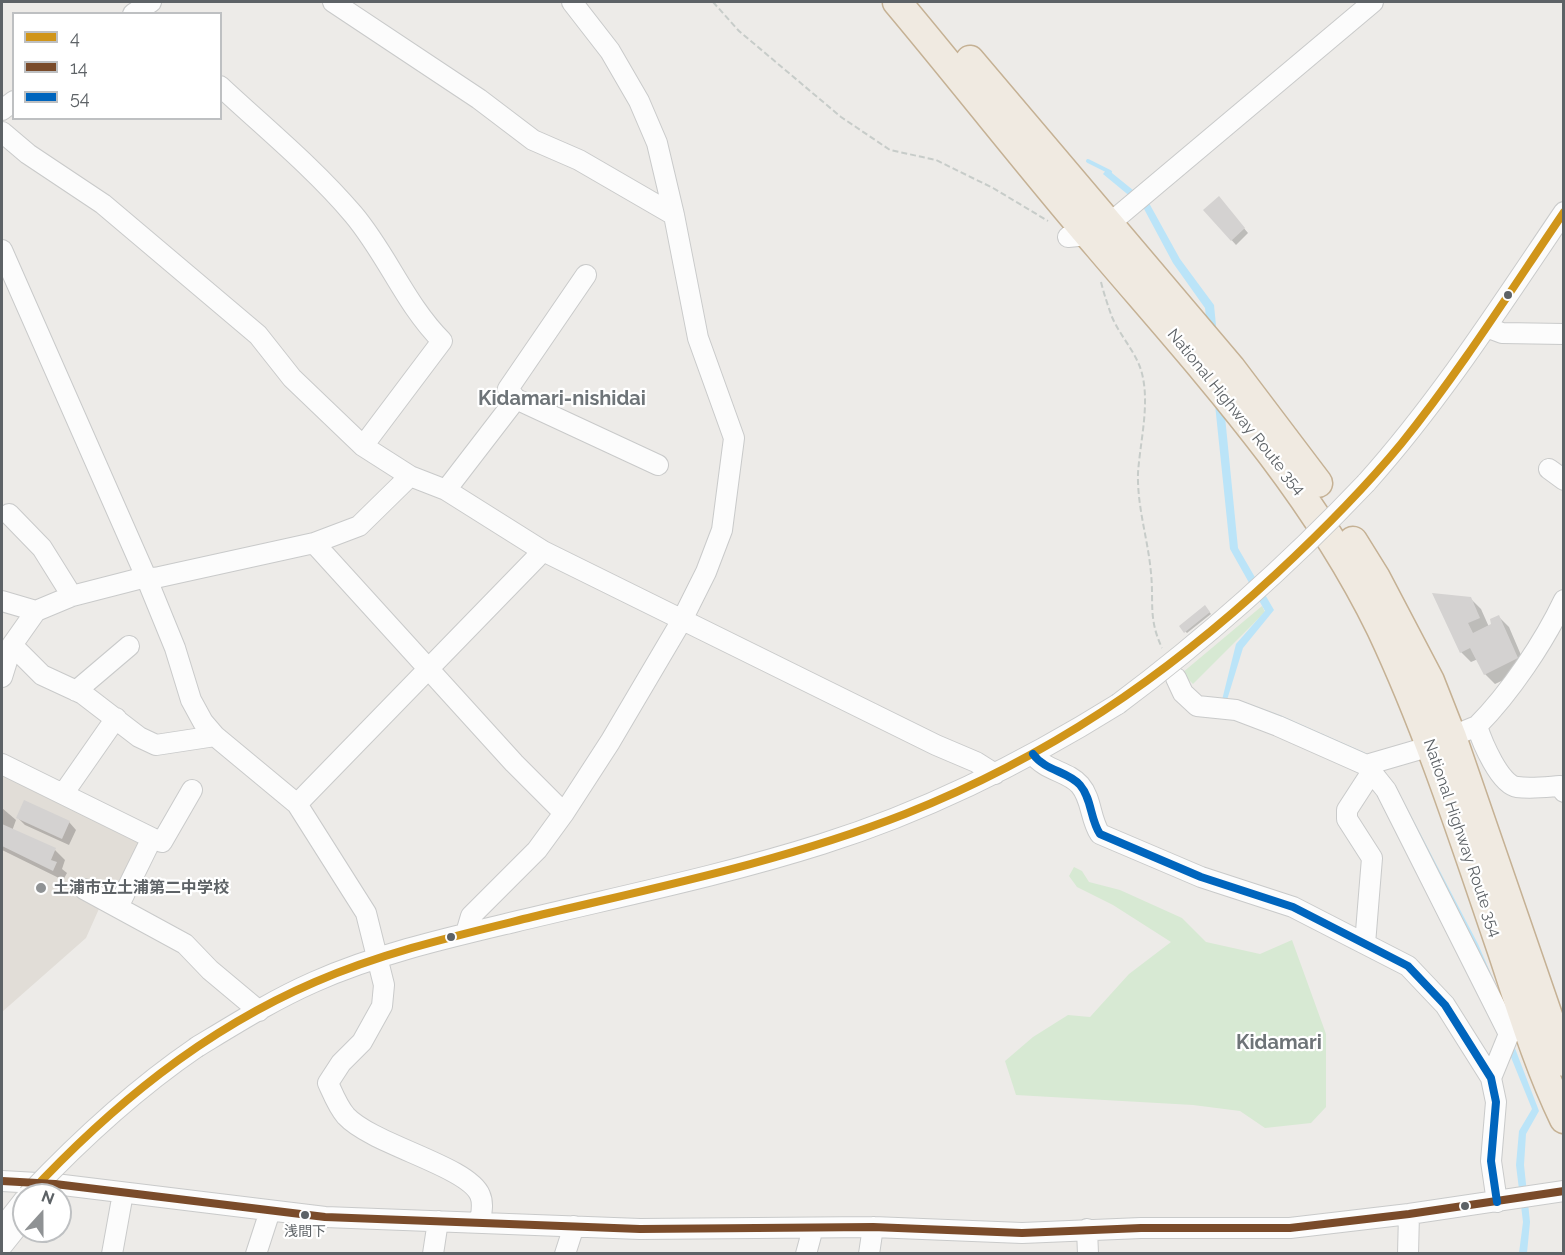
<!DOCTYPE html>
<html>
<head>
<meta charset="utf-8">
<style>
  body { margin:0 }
  #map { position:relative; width:1565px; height:1255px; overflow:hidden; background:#edebe8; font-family:Raleway,sans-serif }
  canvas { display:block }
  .frame { position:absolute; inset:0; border:3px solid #5d6266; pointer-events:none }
  .legend { position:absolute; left:12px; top:12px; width:210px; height:108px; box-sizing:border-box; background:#fff; border:2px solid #bec0c2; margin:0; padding:8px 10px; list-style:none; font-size:18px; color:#5d6266 }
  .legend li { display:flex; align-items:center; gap:12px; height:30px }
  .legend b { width:30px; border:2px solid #bec0c2 }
  .north { position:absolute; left:12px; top:1183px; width:60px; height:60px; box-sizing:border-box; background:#fff; border:2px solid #bec0c2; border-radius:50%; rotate:21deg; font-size:16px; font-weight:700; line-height:24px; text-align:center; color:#5d6266 }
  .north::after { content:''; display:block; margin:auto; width:21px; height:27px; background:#8f9294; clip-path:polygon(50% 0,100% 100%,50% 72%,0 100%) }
</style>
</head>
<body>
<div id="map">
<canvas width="1565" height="1255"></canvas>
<div class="frame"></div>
<ul class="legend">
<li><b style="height:8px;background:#d0951a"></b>4</li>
<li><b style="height:8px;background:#7a4b2a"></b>14</li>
<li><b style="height:8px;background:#0065bd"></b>54</li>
</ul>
<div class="north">N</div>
</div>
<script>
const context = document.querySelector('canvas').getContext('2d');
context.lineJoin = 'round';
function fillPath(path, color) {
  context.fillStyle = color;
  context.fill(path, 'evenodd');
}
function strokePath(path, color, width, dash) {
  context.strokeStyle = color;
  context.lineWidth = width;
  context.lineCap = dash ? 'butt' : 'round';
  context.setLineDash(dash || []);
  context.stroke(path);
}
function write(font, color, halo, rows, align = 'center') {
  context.font = font + ' Raleway,"Noto Sans JP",sans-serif';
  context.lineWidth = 4.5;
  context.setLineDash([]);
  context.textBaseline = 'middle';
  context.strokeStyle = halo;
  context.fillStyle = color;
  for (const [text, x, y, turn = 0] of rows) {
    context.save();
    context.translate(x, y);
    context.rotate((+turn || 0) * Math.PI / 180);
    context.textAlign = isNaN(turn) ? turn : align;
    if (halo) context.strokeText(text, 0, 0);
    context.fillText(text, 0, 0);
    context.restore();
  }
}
const education = new Path2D(`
  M 2,769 L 143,838 L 116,899 L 102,902 L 86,938 L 2,1012 Z`);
const green = new Path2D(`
  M 1262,606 L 1265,612 L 1193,684 L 1182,673 Z
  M 1074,867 L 1082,871 L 1089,882 L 1120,890 L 1182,918 L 1206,942 L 1260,954 L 1292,940 L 1326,1034 L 1326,1107 L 1311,1123 L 1265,1128 L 1240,1111 L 1193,1105 L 1016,1095 L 1005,1061 L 1033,1037 L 1068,1015 L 1090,1017 L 1129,974 L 1171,942 L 1113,905 L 1077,887 L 1069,876 Z`);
const water = new Path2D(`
  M 1107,169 L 1149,203 L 1180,259 L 1214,305 L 1238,548 L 1274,610 L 1243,648 L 1227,700 L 1242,701 L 1282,716 L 1370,755 L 1379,764 L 1396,787 L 1478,944 L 1501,997 L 1513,1043 L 1539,1111 L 1526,1134 L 1524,1165 L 1530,1222 L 1527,1253 L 1519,1253 L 1523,1222 L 1516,1165 L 1519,1131 L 1532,1109 L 1506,1045 L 1373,768 L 1221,704 L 1236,644 L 1265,611 L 1230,549 L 1205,308 L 1173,263 L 1143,207 L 1103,174 Z`);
const shadow = new Path2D(`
  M 1223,203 L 1248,233 L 1236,245 L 1205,210 Z
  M 1471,599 L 1481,609 L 1489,627 L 1499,617 L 1509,627 L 1527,669 L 1495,684 L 1485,674 L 1478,659 L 1471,662 L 1461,652 Z
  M 1205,607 L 1211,614 L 1187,633 L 1181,627 Z
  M 2,808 L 16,820 L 12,831 L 55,850 L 65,860 L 62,869 L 67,873 L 63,880 L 2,850 Z
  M 18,818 L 69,822 L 76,830 L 69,845 L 25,825 Z`);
const stream = new Path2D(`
  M 1088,161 L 1110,172`);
const building = new Path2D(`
  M 1219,196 L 1245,228 L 1231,241 L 1203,210 Z
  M 1432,593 L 1471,597 L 1480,618 L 1468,623 L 1473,633 L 1491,624 L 1490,619 L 1499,615 L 1518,658 L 1484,675 L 1470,648 L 1460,653 Z
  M 1205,605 L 1210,612 L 1184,633 L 1179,626 Z
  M 24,800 L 70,821 L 62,839 L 16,818 Z
  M 2,824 L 56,848 L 51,860 L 57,862 L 53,871 L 2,846 Z`);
const path = new Path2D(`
  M 713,2 L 739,31 L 841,117 L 890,150 L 936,160 L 993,188 L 1048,221
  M 1101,282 C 1104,294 1108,306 1112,317 C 1121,338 1139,355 1143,378 C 1149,408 1140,443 1138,473 C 1137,507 1148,539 1151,573 C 1154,603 1148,618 1162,648`);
const minor = new Path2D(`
  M 333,2 L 479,99 L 533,140 L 579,160 L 674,215
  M 133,14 L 151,2
  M 220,86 C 265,128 313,167 353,214 C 387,254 405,304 442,341 L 363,446
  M 2,110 L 14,101
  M 2,132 L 28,154 L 103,204 L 258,335 L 292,378 L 363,446 L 410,476 L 446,490 L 543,551 L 936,745 L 976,762 L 995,774
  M 1068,237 L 1088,235 L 1109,224 L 1373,2
  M 2,250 L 146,577 L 175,648 L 191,700 L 203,722 L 215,736 L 297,804 L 366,913 L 384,985 L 382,1006 L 362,1042 L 341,1063 L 328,1083 C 333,1094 338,1107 346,1116 C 373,1145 468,1166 480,1195 C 484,1204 481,1214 480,1223
  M 1486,327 L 1502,333 L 1564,334
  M 516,399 L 508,389 L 586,275
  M 1549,469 L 1564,480
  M 1366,483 C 1441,399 1501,305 1564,212
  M 446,490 L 516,399 L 658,465
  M 9,514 L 42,548 L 72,596
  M 314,543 L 514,763 L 564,813
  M 2,601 L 36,611 L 72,596 L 146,577 L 155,578 L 314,543 L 359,526 L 410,476
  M 12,645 L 42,675 L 83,694 L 139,737 L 156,745 L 215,736
  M 2,677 L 12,645 L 36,611
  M 1176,678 L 1183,693 L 1197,706 L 1236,710 L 1278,726 L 1366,765 L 1386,790 L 1509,1034
  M 76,691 L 129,646
  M 1477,726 C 1510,693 1544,642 1564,600
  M 1033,754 C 1045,771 1068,771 1080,785 C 1092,799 1090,819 1100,834 L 1201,877 L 1293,907 L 1408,966 L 1445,1005 L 1491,1078 L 1496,1102 L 1491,1161 L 1497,1202
  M 2,764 L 152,838 L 118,907
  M 1366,765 L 1421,749 L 1477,726 C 1482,742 1500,785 1517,787 C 1531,789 1546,787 1560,786 L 1564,792
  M 63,794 L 116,718
  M 297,804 L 543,551
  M 152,838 L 162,842 L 192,790
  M 84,889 L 185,944 L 210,970 L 259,1011
  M 466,933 L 471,916 L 537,850 L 564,813 L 610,742 L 682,620 L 706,572 L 722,530 L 734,438 L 698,338 L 674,215 L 657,143 L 639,101 L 610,51 L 572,2
  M 1365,944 L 1372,858 L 1347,819 L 1347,810 L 1371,773
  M 197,1047 C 235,1024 273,1000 314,982 C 377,954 447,938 514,922 C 617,897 721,876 822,844 C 927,811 1025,762 1118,704
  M 1491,1078 L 1509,1034 L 1520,1029
  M 2,1181 L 55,1184 L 325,1217 L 640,1229 L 873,1227 L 1022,1233 L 1141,1228 L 1290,1228 L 1409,1214 L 1564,1191
  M 2,1228 L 24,1200
  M 1087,1229 L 1088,1254
  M 2,1246 L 22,1221
  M 112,1254 L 123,1193
  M 256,1254 L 270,1211
  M 433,1254 L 438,1221
  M 565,1254 L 574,1226
  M 806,1254 L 813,1228
  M 869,1254 L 873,1227
  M 1408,1254 L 1409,1214`);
const highway = new Path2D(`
  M 897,2 C 965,83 1030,167 1099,247 C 1202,368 1311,485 1381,629 C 1430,733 1465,843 1502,951 C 1521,1008 1538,1065 1564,1119
  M 970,60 L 1231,368 L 1318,483
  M 1353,541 L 1376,578 L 1430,681 L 1452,737 L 1564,1062`);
const minorBridge = new Path2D(`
  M 1118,704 C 1208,637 1289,564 1366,483
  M 28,1195 C 80,1140 134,1090 197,1047`);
const bus1 = new Path2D(`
  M 28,1195 C 110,1107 203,1030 315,982 C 384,952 459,935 532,917 C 658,887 785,861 905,814 C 1048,757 1164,678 1276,574 C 1320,533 1363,490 1401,444 C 1460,371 1511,290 1564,212`);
const bus2 = new Path2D(`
  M 2,1181 L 55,1184 L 325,1217 L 640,1229 L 873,1227 L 1022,1233 L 1141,1228 L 1290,1228 L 1409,1214 L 1564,1191`);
const bus3 = new Path2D(`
  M 1033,754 C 1045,771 1068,771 1080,785 C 1092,799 1090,819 1100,834 L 1201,877 L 1293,907 L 1408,966 L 1445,1005 L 1491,1078 L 1496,1102 L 1491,1161 L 1497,1202`);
const markers = [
  [1508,295,5,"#5d6266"],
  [41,888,6,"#8f9294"],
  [451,937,5,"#5d6266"],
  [1465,1206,5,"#5d6266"],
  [305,1215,5,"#5d6266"]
];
const busNames = [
  ["浅間下",305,1232]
];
const streetNames = [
  ["National Highway Route 354",1236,412,51],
  ["National Highway Route 354",1462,838,71]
];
const poiNames = [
  ["土浦市立土浦第二中学校",53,888]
];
const quarterNames = [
  ["Kidamari-nishidai",562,399],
  ["Kidamari",1279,1043]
];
fillPath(education, '#e1ddd7');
fillPath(green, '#d7e9d3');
fillPath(water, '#bbe4f8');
fillPath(shadow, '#0003');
strokePath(stream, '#bbe4f8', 4);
fillPath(building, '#d4d2d1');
strokePath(minor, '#c9caca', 22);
strokePath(highway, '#c5b194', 31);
strokePath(path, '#c7ccc9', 2, [6, 3]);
strokePath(minor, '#fcfcfc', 20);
strokePath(highway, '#f0eae1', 28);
strokePath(minorBridge, '#c9caca', 22, []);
strokePath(minorBridge, '#fcfcfc', 20);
strokePath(bus1, '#d0951a', 8);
strokePath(bus2, '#7a4b2a', 8);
strokePath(bus3, '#0065bd', 8);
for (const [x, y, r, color] of markers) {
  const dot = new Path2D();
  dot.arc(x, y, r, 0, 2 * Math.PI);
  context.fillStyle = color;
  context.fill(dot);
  strokePath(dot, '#fff', 2);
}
write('14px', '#5d6266', '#fff', busNames);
write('16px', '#5d6266', '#fff', streetNames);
write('bold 16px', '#5d6266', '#fff', poiNames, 'left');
write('bold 20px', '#6e7478', '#fff', quarterNames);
</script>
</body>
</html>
